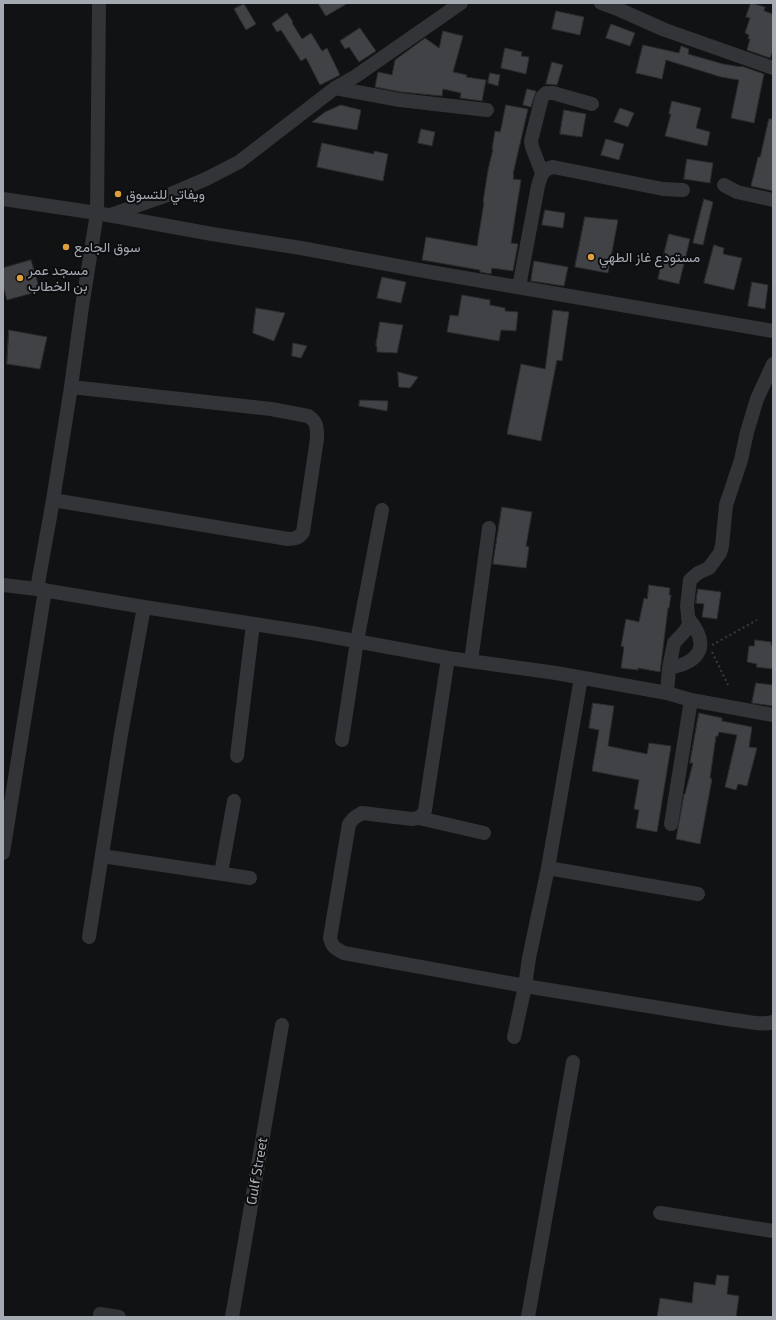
<!DOCTYPE html>
<html>
<head>
<meta charset="utf-8">
<style>
  body { margin:0 }
  #map { position:relative; width:776px; height:1320px; overflow:hidden; background:#111213; font-family:"Exo 2",sans-serif }
  canvas { display:block }
  .frame { position:absolute; inset:0; border:4px solid #a4a9b2; pointer-events:none }
</style>
</head>
<body>
<div id="map">
<canvas width="776" height="1320"></canvas>
<div class="frame"></div>
</div>
<script>
const context = document.querySelector('canvas').getContext('2d');
context.lineJoin = 'round';
function fillPath(path, color) {
  context.fillStyle = color;
  context.fill(path, 'evenodd');
}
function strokePath(path, color, width, dash) {
  context.strokeStyle = color;
  context.lineWidth = width;
  context.lineCap = dash ? 'butt' : 'round';
  context.setLineDash(dash || []);
  context.stroke(path);
}
function write(font, color, halo, rows, align = 'center') {
  context.font = font + ' "Exo 2",Vazirmatn,sans-serif';
  context.lineWidth = 4;
  context.setLineDash([]);
  context.textBaseline = 'middle';
  context.strokeStyle = halo;
  context.fillStyle = color;
  for (const [text, x, y, turn = 0] of rows) {
    context.save();
    context.translate(x, y);
    context.rotate((+turn || 0) * Math.PI / 180);
    context.textAlign = isNaN(turn) ? turn : align;
    if (halo) context.strokeText(text, 0, 0);
    context.fillText(text, 0, 0);
    context.restore();
  }
}
const building = new Path2D(`
  M 318,3 L 348,3 L 326,16 Z
  M 751,3 L 765,7 L 764,11 L 773,14 L 773,50 L 770,58 L 747,50 L 750,39 L 748,39 L 749,35 L 745,33 L 750,18 L 746,17 Z
  M 244,4 L 256,24 L 246,30 L 234,9 Z
  M 556,11 L 584,17 L 580,35 L 552,29 Z
  M 287,13 L 293,22 L 292,23 L 302,39 L 311,33 L 322,51 L 327,48 L 340,75 L 320,85 L 306,58 L 301,61 L 281,30 L 277,32 L 272,24 Z
  M 611,24 L 635,33 L 630,46 L 606,38 Z
  M 360,28 L 376,51 L 359,62 L 349,47 L 345,49 L 340,41 Z
  M 443,31 L 463,36 L 453,72 L 467,75 L 466,77 L 486,80 L 482,101 L 460,98 L 461,93 L 443,89 L 442,96 L 401,92 L 375,87 L 378,72 L 392,75 L 395,60 L 425,38 L 439,48 Z
  M 643,45 L 679,53 L 681,46 L 689,49 L 688,54 L 723,64 L 741,67 L 741,66 L 764,74 L 754,123 L 731,118 L 739,80 L 721,77 L 666,60 L 662,79 L 636,73 Z
  M 505,48 L 522,52 L 521,56 L 529,57 L 526,74 L 501,68 Z
  M 552,62 L 563,65 L 557,85 L 546,84 Z
  M 490,73 L 500,75 L 498,86 L 488,83 Z
  M 527,89 L 536,91 L 531,107 L 523,105 Z
  M 672,101 L 701,108 L 696,128 L 710,132 L 707,146 L 665,136 L 671,114 L 669,114 Z
  M 341,105 L 361,110 L 357,130 L 312,122 L 325,112 Z
  M 506,105 L 528,109 L 513,174 L 514,174 L 513,179 L 521,180 L 511,243 L 518,244 L 513,271 L 492,268 L 491,274 L 480,272 L 480,270 L 422,260 L 426,237 L 477,246 L 484,202 L 483,202 L 488,170 L 493,149 L 492,149 L 495,131 L 500,132 Z
  M 620,108 L 634,113 L 628,127 L 614,122 Z
  M 564,110 L 586,114 L 582,137 L 560,134 Z
  M 769,119 L 773,119 L 773,191 L 751,186 L 758,157 L 760,157 Z
  M 421,129 L 435,132 L 432,146 L 418,143 Z
  M 606,139 L 624,144 L 619,160 L 601,155 Z
  M 322,143 L 374,154 L 374,151 L 388,154 L 383,181 L 317,167 Z
  M 687,159 L 713,163 L 710,183 L 684,179 Z
  M 704,199 L 713,202 L 703,245 L 693,243 Z
  M 545,210 L 565,213 L 563,228 L 542,225 Z
  M 585,217 L 618,220 L 608,273 L 575,267 Z
  M 669,234 L 690,239 L 679,284 L 658,279 Z
  M 714,245 L 724,248 L 723,254 L 742,258 L 734,290 L 704,283 Z
  M 31,260 L 40,291 L 7,300 L 3,286 L 3,268 Z
  M 534,261 L 568,267 L 564,286 L 531,281 Z
  M 382,277 L 406,282 L 401,303 L 377,298 Z
  M 752,282 L 768,285 L 765,309 L 748,306 Z
  M 462,295 L 490,300 L 490,305 L 505,308 L 505,311 L 518,312 L 516,331 L 501,330 L 499,341 L 447,332 L 450,315 L 458,316 Z
  M 256,308 L 285,313 L 274,341 L 253,333 Z
  M 553,310 L 569,312 L 562,361 L 557,360 L 541,441 L 507,434 L 521,364 L 545,369 Z
  M 380,322 L 403,325 L 397,353 L 377,352 L 377,346 L 376,346 Z
  M 9,330 L 47,337 L 40,369 L 7,364 Z
  M 293,343 L 307,346 L 301,358 L 292,356 Z
  M 398,372 L 418,377 L 410,388 L 399,387 Z
  M 360,400 L 388,401 L 387,411 L 359,406 Z
  M 502,507 L 532,512 L 526,546 L 529,547 L 526,568 L 493,564 Z
  M 649,585 L 670,588 L 669,595 L 671,595 L 669,608 L 668,608 L 660,672 L 638,668 L 638,670 L 621,668 L 624,647 L 621,646 L 626,619 L 639,622 L 644,598 L 647,599 Z
  M 698,589 L 721,592 L 717,619 L 702,617 L 704,604 L 696,603 Z
  M 755,640 L 771,642 L 771,645 L 773,646 L 773,669 L 756,667 L 757,664 L 747,662 L 749,646 L 754,646 Z
  M 756,683 L 773,685 L 773,706 L 752,703 Z
  M 593,703 L 614,706 L 608,746 L 647,754 L 649,743 L 671,746 L 657,832 L 636,828 L 639,810 L 634,809 L 639,780 L 592,771 L 599,730 L 589,728 Z
  M 699,713 L 722,718 L 722,721 L 752,727 L 749,747 L 757,748 L 747,786 L 738,784 L 736,790 L 725,787 L 737,735 L 719,732 L 718,736 L 716,736 L 710,778 L 712,779 L 700,844 L 676,839 L 684,794 L 685,794 L 693,763 L 690,763 Z
  M 717,1275 L 729,1276 L 727,1294 L 739,1296 L 736,1317 L 657,1317 L 660,1298 L 692,1303 L 694,1282 L 715,1285 Z`);
const path = new Path2D(`
  M 712,645 L 757,620
  M 712,652 L 728,685`);
const minor = new Path2D(`
  M 601,3 L 620,10 L 665,30 L 773,68
  M 335,88 L 400,100 L 487,110
  M 542,173 L 532,147 L 531,141 L 542,97 L 546,93 L 553,93 L 592,104
  M 724,185 L 737,192 L 773,200
  M 3,199 L 97,213 L 212,234 L 301,248 L 430,272 L 773,331
  M 110,215 L 171,194 L 206,179 L 239,162 L 335,88 L 356,76 L 461,3
  M 519,287 L 538,186 C 541,176 542,169 553,167 L 663,189 L 683,190
  M 53,500 L 288,539 C 295,539 299,538 303,532 L 317,439 C 317,429 318,422 308,416 L 271,409 L 71,387
  M 3,585 L 37,589 L 144,607 L 312,633 L 448,658 L 556,673 L 667,693 L 691,700 L 773,715
  M 37,589 L 53,500 L 71,387 L 82,307 L 97,213 L 99,3
  M 448,658 L 425,810 C 422,817 419,818 412,819 L 362,813 L 354,818 L 349,824 L 330,938 C 332,947 336,949 344,953 L 525,986 L 529,958 L 548,868 L 581,678
  M 471,661 L 489,528
  M 669,668 C 702,662 710,644 688,618
  M 667,693 L 669,668 L 674,643 L 686,630 L 689,624 L 687,606 L 690,580 L 698,573 L 709,568 L 720,553 L 722,546 L 726,505 L 741,460 L 747,432 L 757,399 L 773,364
  M 342,740 L 357,641 L 382,510
  M 237,756 L 253,624
  M 419,818 L 484,833
  M 671,824 L 691,700
  M 3,853 L 45,590
  M 102,856 L 250,878
  M 548,868 L 698,894
  M 221,873 L 234,801
  M 89,937 L 121,734 L 144,607
  M 514,1037 L 525,986 L 734,1020 C 747,1021 761,1026 773,1022
  M 660,1213 L 773,1231
  M 100,1314 L 119,1317
  M 232,1317 L 282,1025
  M 528,1317 L 573,1062`);
const markers = [
  [118,194,4,"#df9f3d"],
  [66,247,4,"#df9f3d"],
  [591,257,4,"#df9f3d"],
  [20,278,4,"#df9f3d"]
];
const poiNames = [
  ["ويفاتي للتسوق",126,194],
  ["سوق الجامع",74,247],
  ["مستودع غاز الطهي",599,257],
  ["مسجد عمر",28,270],
  ["بن الخطاب",28,286]
];
const streetNames = [
  ["Gulf Street",257,1171,-80]
];
fillPath(building, '#414246');
strokePath(building, '#2c2c2f', 1);
strokePath(path, '#393b3e', 2, [2, 3]);
strokePath(minor, '#333437', 14);
for (const [x, y, r, color] of markers) {
  const dot = new Path2D();
  dot.arc(x, y, r, 0, 2 * Math.PI);
  context.fillStyle = color;
  context.fill(dot);
  strokePath(dot, '#0c0d0e', 1.5);
}
write('14px', '#a4a9b2', '#0c0d0e', poiNames, 'left');
write('14px', '#a4a9b2', '#0c0d0e', streetNames);
</script>
</body>
</html>
